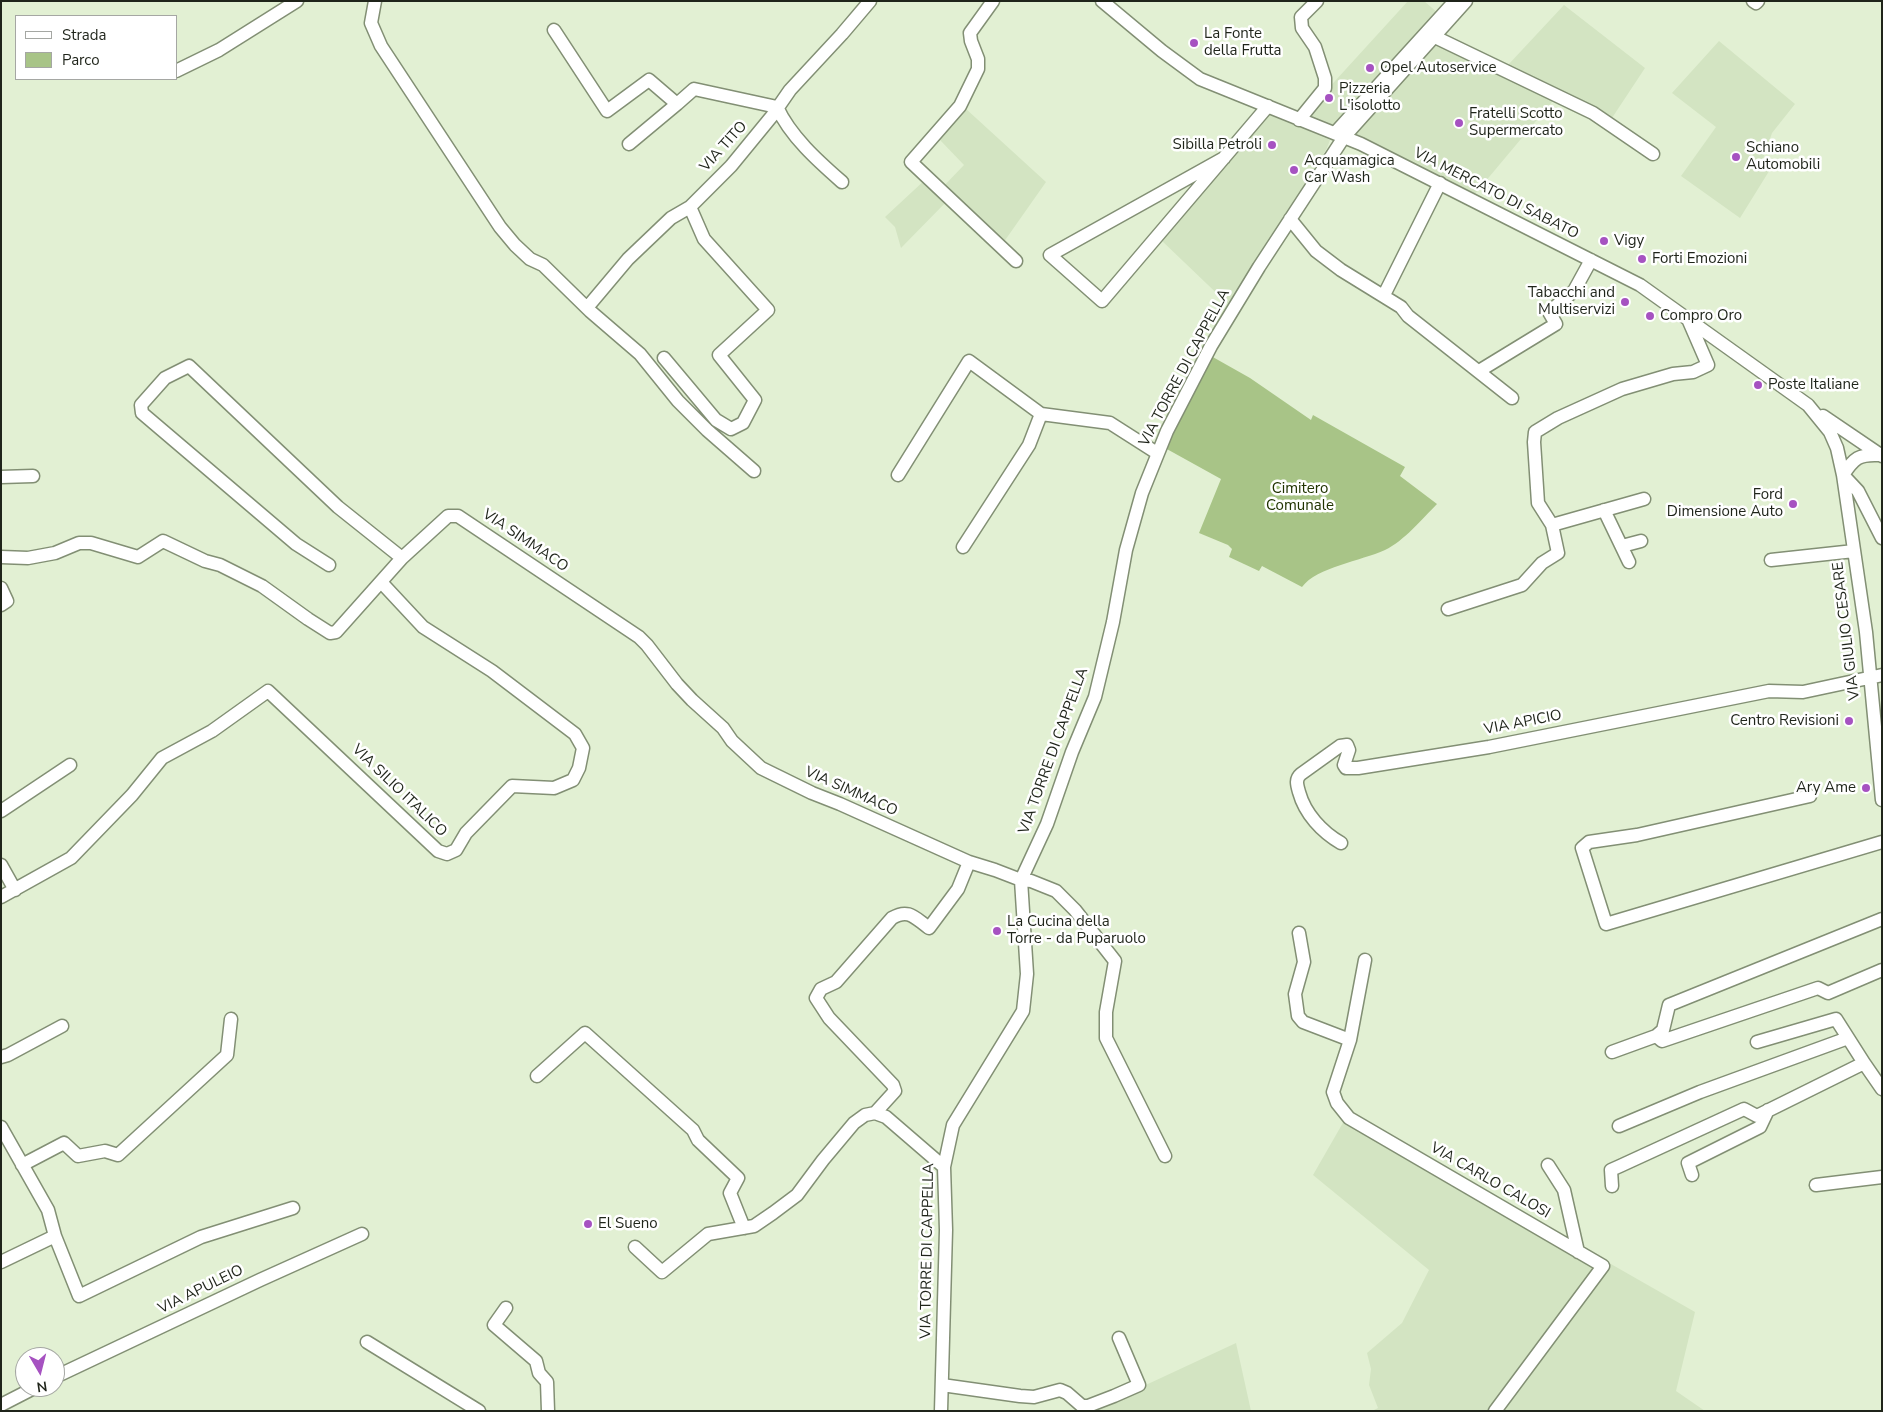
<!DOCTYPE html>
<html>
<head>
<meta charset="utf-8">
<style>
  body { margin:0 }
  #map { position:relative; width:1883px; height:1412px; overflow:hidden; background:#e2f0d3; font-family:"Nunito Sans",sans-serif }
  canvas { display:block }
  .frame { position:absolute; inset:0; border:2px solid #1f241a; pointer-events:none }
  .legend { position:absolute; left:15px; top:15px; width:162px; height:65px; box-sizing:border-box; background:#fff; border:1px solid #a5a7a3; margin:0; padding:6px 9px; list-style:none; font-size:15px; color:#1f241a }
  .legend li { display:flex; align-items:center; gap:10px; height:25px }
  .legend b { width:25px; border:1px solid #a5a7a3 }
  .north { position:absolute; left:15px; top:1347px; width:50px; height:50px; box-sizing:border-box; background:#fff; border:1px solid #a5a7a3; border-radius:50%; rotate:172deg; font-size:14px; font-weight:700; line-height:20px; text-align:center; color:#1f241a }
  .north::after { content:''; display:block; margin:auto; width:18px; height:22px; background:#a652c1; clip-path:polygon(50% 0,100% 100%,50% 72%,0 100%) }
</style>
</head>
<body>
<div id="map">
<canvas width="1883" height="1412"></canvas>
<div class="frame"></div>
<ul class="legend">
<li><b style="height:6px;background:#fff"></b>Strada</li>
<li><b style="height:14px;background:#a8c487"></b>Parco</li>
</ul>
<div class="north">N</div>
</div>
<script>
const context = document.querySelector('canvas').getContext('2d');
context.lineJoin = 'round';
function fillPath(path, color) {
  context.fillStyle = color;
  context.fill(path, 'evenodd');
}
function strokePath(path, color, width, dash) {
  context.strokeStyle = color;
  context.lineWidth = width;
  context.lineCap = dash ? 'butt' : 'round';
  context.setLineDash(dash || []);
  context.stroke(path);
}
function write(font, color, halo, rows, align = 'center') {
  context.font = font + ' "Nunito Sans",sans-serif';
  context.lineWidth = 5;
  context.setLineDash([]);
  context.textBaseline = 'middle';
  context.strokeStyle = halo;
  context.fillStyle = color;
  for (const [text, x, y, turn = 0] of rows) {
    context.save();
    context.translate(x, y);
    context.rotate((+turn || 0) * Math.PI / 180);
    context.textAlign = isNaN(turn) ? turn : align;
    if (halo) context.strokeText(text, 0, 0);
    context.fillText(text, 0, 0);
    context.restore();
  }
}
const built = new Path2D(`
  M 1408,1 L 1424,1 L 1446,20 L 1444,35 L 1508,65 L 1564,5 L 1645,68 L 1608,124 L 1557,96 L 1474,195 L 1304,115 Z
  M 1719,41 L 1795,104 L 1772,133 L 1763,159 L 1771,168 L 1740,218 L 1681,176 L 1716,127 L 1672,93 Z
  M 965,108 L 1046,182 L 1001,246 L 949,199 L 901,248 L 895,227 L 885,217 L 927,178 L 939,191 L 964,165 L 940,140 Z
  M 1267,114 L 1300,127 L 1330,140 L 1327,148 L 1230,306 L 1161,240 Z
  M 1348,1114 L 1695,1312 L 1676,1391 L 1705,1411 L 1372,1411 L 1378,1408 L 1369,1385 L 1371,1369 L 1367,1353 L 1402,1323 L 1429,1270 L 1313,1175 Z
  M 1236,1343 L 1251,1411 L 1075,1411 L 1120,1397 Z`);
const green = new Path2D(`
  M 1211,356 L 1250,378 L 1311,420 L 1313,415 L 1405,467 L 1400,476 L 1437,504 C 1422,519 1404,541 1385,550 C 1361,561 1317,567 1302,587 L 1262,566 L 1259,571 L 1229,557 L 1232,549 L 1228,545 L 1199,533 L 1221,479 L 1165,448 Z`);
const minor = new Path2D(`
  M 375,1 L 371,23 L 381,46 L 500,227 L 515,245 L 530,259 L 543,265 L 590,311 L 640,354 L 678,401 L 707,430 L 754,471
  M 993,1 L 970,33 L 971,41 L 978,59 L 978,69 L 960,106 L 911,162 L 1016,261
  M 1102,1 L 1162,51 L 1200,79 L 1361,144 L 1640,285 L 1808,405 L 1830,432 L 1837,448 L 1843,475 L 1866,632 L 1882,800
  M 1753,1 L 1756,3 L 1758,1
  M 554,30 L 607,111 L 649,80 L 677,104 L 694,89 L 777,107 C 790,136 818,161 842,182
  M 1435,37 L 1593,113 L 1653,154
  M 176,71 L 219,50 L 297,1
  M 1299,120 L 1325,88 L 1325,78 L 1315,47 L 1302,28 L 1301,17 L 1317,1
  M 1335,133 L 1455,1
  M 629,144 L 677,104
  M 1224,158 L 1050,255 L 1102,301 L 1268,106
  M 1290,219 L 1316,251 L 1341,270 L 1401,307 L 1408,316 L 1512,398
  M 1384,295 L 1440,183
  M 591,303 L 628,259 L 671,218 L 690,207 L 731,166 L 772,116 L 790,90 L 842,34 L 870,1
  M 664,358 L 716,420 L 731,429 L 743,423 L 755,400 L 719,355 L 768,310 L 704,239 L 690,207
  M 1479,371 L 1556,324 L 1549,312 L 1574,291 L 1591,260
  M 1823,416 L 1882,456
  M 898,475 L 969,361 L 1041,414 L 1110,423 L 1157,453
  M 1843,475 L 1858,491 L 1882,538
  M 1843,475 C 1854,458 1859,454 1879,455
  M 1,477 L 33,476
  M 1604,510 L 1629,562
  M 1552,525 L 1644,499
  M 1622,546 L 1641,541
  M 963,547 L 1029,445 L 1041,414
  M 1,557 L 28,558 L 55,553 L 79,543 L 91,543 L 138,557 L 163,541 L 205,561 L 220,565 L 262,586 L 308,619 L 330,633 L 336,632 L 402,558 L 448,516 L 458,516 L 639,637 L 647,645 L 677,684 L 692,700 L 723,728 L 732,741 L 761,768 L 812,793 L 840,804 L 969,862 L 995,870 L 1021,880 L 1031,881 L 1056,891 L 1075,910 L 1115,961 L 1106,1012 L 1106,1038 L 1165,1156
  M 1771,560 L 1854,551
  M 329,565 L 296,544 L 142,413 L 141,405 L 165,378 L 189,366 L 338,507 L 402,558
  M 1,588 L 7,601 L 1,605
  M 1448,609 L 1522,585 L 1542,563 L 1558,553 L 1552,525 L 1538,503 L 1534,442 L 1535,432 L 1558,418 L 1622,389 L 1673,374 L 1693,372 L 1708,365 L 1688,319
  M 1810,796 L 1637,835 L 1589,842 L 1582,848 L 1606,924 L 1882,842
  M 1,811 L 70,765
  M 1341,843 C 1322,832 1305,814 1299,792 C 1297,785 1295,779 1301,774 L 1340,746 L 1347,745 L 1349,750 L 1344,765 L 1346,768 L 1358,768 L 1489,747 L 1769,691 L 1803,692 L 1882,675
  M 1,865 L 15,890
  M 1,897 L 71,858 L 132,795 L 162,758 L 212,731 L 268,691 L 438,851 L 447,854 L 456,850 L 466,833 L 512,786 L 554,788 L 573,780 L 579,768 L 583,748 L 575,734 L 492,671 L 423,627 L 381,582
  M 1299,933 L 1304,962 L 1295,994 L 1298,1016 L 1303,1022 L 1350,1040
  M 1365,960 L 1350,1040 L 1333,1092 L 1337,1103 L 1349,1118 L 1603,1266 L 1495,1411
  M 1656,1036 L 1663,1030 L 1669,1005 L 1882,919
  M 1757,1042 L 1836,1019 L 1864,1063
  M 1612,1052 L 1656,1036 L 1662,1041 L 1818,988 L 1828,993 L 1882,970
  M 1,1057 L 8,1055 L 62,1026
  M 537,1076 L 585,1033 L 693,1130 L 698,1140 L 738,1178 L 730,1193 L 744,1228
  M 875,1113 L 895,1091 L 893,1085 L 829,1018 L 816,998 L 821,989 L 836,982 L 892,918 C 909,908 915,918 929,928 L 958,889 L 969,862
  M 1619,1126 L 1700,1092 L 1848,1038
  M 1,1127 L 48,1210 L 55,1236 L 1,1262
  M 22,1165 L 64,1143 L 78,1156 L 105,1151 L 118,1155 L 227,1055 L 231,1019
  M 1548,1165 L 1564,1190 L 1578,1252
  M 1692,1175 L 1688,1163 L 1760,1127 L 1768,1110
  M 1816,1185 L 1882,1177
  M 1612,1186 L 1611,1170 L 1620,1166 L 1744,1109 L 1757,1116 L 1864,1063 L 1882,1089
  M 55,1236 L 79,1296 L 201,1237 L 293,1208
  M 635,1247 L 662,1272 L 708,1234 L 754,1226 L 773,1213 L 797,1195 L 823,1160 L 854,1123 L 865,1115 L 875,1113 L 886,1117 L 944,1167
  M 506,1308 L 494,1325 L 536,1361 L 539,1373 L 547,1382 L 548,1411
  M 367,1342 L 479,1411
  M 55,1377 L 260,1280 L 362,1234
  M 942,1385 L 1020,1396 L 1034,1397 L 1060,1390 L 1067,1393 L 1082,1406 L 1088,1406 L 1114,1396 L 1139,1385 L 1119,1338
  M 1,1405 L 36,1387
  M 941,1411 L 946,1230 L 944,1167 L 953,1125 L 1023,1011 L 1027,974 L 1021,880 L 1047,824 L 1072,752 L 1095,697 L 1113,622 L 1126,550 L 1142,493 L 1167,431 L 1211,346 L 1259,267 L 1344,137 L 1466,1`);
const markers = [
  [1194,43,5,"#a652c1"],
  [1370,68,5,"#a652c1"],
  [1329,98,5,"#a652c1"],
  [1459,123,5,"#a652c1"],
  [1272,145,5,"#a652c1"],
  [1736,157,5,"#a652c1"],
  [1294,170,5,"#a652c1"],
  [1604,241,5,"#a652c1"],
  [1642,259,5,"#a652c1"],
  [1625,302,5,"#a652c1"],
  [1650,316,5,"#a652c1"],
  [1758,385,5,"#a652c1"],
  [1793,504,5,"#a652c1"],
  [1849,721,5,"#a652c1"],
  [1866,788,5,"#a652c1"],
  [997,931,5,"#a652c1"],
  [588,1224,5,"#a652c1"]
];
const poiNames = [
  ["La Fonte",1204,34],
  ["della Frutta",1204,51],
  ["Opel Autoservice",1380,68],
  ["Pizzeria",1339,89],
  ["L'isolotto",1339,106],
  ["Fratelli Scotto",1469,114],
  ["Supermercato",1469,131],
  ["Sibilla Petroli",1262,145,"right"],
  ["Schiano",1746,148],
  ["Automobili",1746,165],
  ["Acquamagica",1304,161],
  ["Car Wash",1304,178],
  ["Vigy",1614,241],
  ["Forti Emozioni",1652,259],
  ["Tabacchi and",1615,293,"right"],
  ["Multiservizi",1615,310,"right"],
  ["Compro Oro",1660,316],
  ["Poste Italiane",1768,385],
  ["Ford",1783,495,"right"],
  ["Dimensione Auto",1783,512,"right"],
  ["Centro Revisioni",1839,721,"right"],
  ["Ary Ame",1856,788,"right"],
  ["La Cucina della",1007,922],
  ["Torre - da Puparuolo",1007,939],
  ["El Sueno",598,1224]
];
const streetNames = [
  ["VIA TITO",724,147,-48],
  ["VIA MERCATO DI SABATO",1496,194,27],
  ["VIA TORRE DI CAPPELLA",1185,368,-62],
  ["VIA SIMMACO",525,541,34],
  ["VIA GIULIO CESARE",1847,631,-97],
  ["VIA APICIO",1523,723,-11],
  ["VIA TORRE DI CAPPELLA",1054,751,-70],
  ["VIA SILIO ITALICO",399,791,44],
  ["VIA SIMMACO",851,792,24],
  ["VIA CARLO CALOSI",1490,1181,30],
  ["VIA TORRE DI CAPPELLA",928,1251,-89],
  ["VIA APULEIO",201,1290,-26]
];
const parkNames = [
  ["Cimitero",1300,489],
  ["Comunale",1300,506]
];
fillPath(built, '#d3e4c2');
fillPath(green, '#a8c487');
strokePath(minor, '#828f74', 15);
strokePath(minor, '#fff', 12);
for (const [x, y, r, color] of markers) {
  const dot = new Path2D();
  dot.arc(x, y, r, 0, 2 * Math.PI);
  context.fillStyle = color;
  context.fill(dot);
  strokePath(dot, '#fff', 2);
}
write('15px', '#1f241a', '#fff', poiNames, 'left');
write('15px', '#1f241a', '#fff', streetNames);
write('15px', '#203300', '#fff', parkNames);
</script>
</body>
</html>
